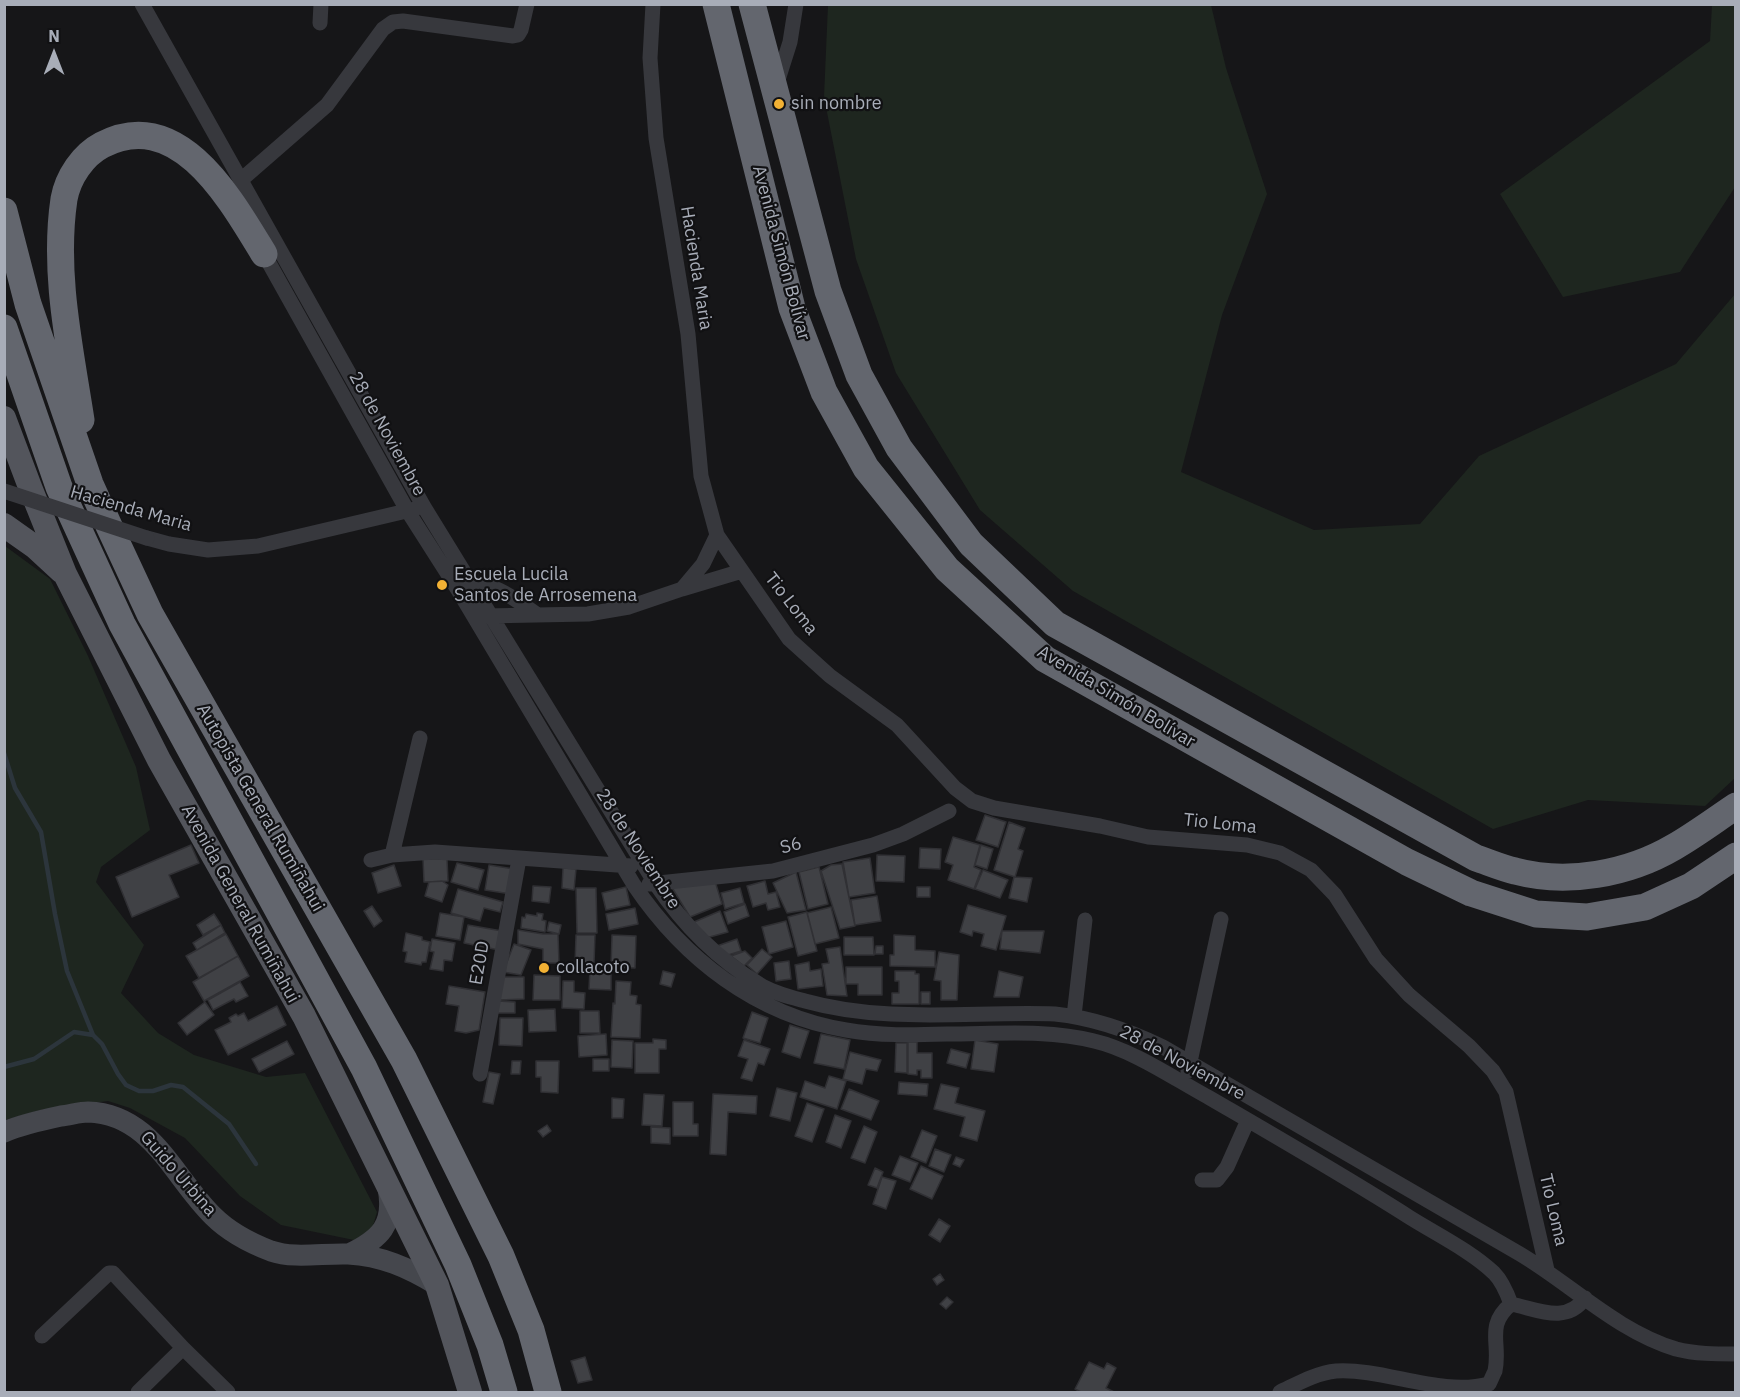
<!DOCTYPE html>
<html>
<head>
<meta charset="utf-8">
<style>
  body { margin:0 }
  #map { position:relative; width:1740px; height:1397px; overflow:hidden; background:#161618; font-family:"IBM Plex Sans",sans-serif }
  canvas { display:block }
  .frame { position:absolute; inset:0; border:6px solid #a8adb8; pointer-events:none }
  .north { position:absolute; left:24px; top:24px; width:60px; height:60px; -webkit-text-stroke:4px #111113; paint-order:stroke; rotate:0deg; font-size:16px; font-weight:700; line-height:24px; text-align:center; color:#a8adb8 }
  .north::after { content:''; display:block; margin:auto; width:21px; height:27px; background:#a8adb8; clip-path:polygon(50% 0,100% 100%,50% 72%,0 100%) }
</style>
</head>
<body>
<div id="map">
<canvas width="1740" height="1397"></canvas>
<div class="frame"></div>
<div class="north">N</div>
</div>
<script>
const context = document.querySelector('canvas').getContext('2d');
context.lineJoin = 'round';
function fillPath(path, color) {
  context.fillStyle = color;
  context.fill(path, 'evenodd');
}
function strokePath(path, color, width, dash) {
  context.strokeStyle = color;
  context.lineWidth = width;
  context.lineCap = dash ? 'butt' : 'round';
  context.setLineDash(dash || []);
  context.stroke(path);
}
function write(font, color, halo, rows, align = 'center') {
  context.font = font + ' "IBM Plex Sans",sans-serif';
  context.lineWidth = 4.5;
  context.setLineDash([]);
  context.textBaseline = 'middle';
  context.strokeStyle = halo;
  context.fillStyle = color;
  for (const [text, x, y, turn = 0] of rows) {
    context.save();
    context.translate(x, y);
    context.rotate((+turn || 0) * Math.PI / 180);
    context.textAlign = isNaN(turn) ? turn : align;
    if (halo) context.strokeText(text, 0, 0);
    context.fillText(text, 0, 0);
    context.restore();
  }
}
const green = new Path2D(`
  M 1211,5 L 1226,68 L 1267,194 L 1222,315 L 1181,472 L 1314,530 L 1420,524 L 1479,456 L 1676,364 L 1735,294 L 1735,778 L 1705,806 L 1588,800 L 1493,829 L 1073,591 L 980,510 L 896,373 L 856,259 L 824,97 L 828,5 Z
  M 1712,5 L 1735,5 L 1735,187 L 1680,272 L 1563,297 L 1500,194 L 1710,41 Z
  M 5,546 L 50,579 L 88,656 L 136,767 L 150,830 L 101,867 L 96,882 L 144,945 L 121,993 L 158,1033 L 194,1055 L 266,1077 L 305,1073 L 377,1212 L 372,1229 L 354,1240 L 281,1225 L 240,1196 L 185,1138 L 130,1108 L 108,1101 L 41,1110 L 5,1120 Z`);
const stream = new Path2D(`
  M 4,753 L 15,788 L 41,832 L 55,914 L 67,971 L 93,1035 L 102,1044 L 118,1074 L 126,1085 L 139,1091 L 153,1091 L 171,1085 L 183,1087 L 229,1124 L 256,1164
  M 4,1067 L 34,1059 L 74,1032 L 93,1035`);
const building = new Path2D(`
  M 985,815 L 1006,822 L 998,847 L 976,840 Z
  M 1009,822 L 1025,828 L 1018,849 L 1023,851 L 1015,877 L 994,870 Z
  M 953,837 L 980,845 L 974,867 L 981,870 L 974,889 L 948,880 L 953,865 L 945,862 Z
  M 191,845 L 199,863 L 169,875 L 179,897 L 132,917 L 116,877 Z
  M 981,845 L 993,849 L 987,869 L 975,865 Z
  M 920,848 L 941,849 L 940,869 L 919,868 Z
  M 877,855 L 905,856 L 904,882 L 876,881 Z
  M 870,858 L 875,893 L 849,897 L 843,862 Z
  M 423,859 L 447,859 L 448,881 L 424,882 Z
  M 457,863 L 484,870 L 478,890 L 451,882 Z
  M 842,864 L 855,926 L 840,929 L 821,871 L 831,865 Z
  M 394,865 L 401,886 L 378,893 L 372,873 Z
  M 489,865 L 514,869 L 511,894 L 485,890 Z
  M 819,867 L 828,904 L 808,909 L 799,872 Z
  M 563,868 L 576,869 L 574,890 L 562,888 Z
  M 983,870 L 1008,880 L 1000,898 L 975,889 Z
  M 796,872 L 806,910 L 787,913 L 773,883 Z
  M 1014,877 L 1032,878 L 1027,902 L 1009,898 Z
  M 442,881 L 448,885 L 442,902 L 425,896 L 429,882 Z
  M 715,881 L 722,904 L 690,917 L 671,886 Z
  M 765,881 L 768,894 L 776,892 L 780,907 L 768,910 L 766,903 L 753,907 L 747,886 Z
  M 533,886 L 551,887 L 549,903 L 532,901 Z
  M 626,887 L 630,905 L 606,910 L 602,893 Z
  M 917,887 L 930,887 L 930,897 L 917,897 Z
  M 576,888 L 596,888 L 597,933 L 577,933 Z
  M 740,888 L 744,903 L 725,909 L 721,893 Z
  M 458,889 L 503,902 L 500,912 L 484,908 L 480,921 L 451,913 Z
  M 877,896 L 881,921 L 855,925 L 851,900 Z
  M 745,904 L 749,916 L 728,924 L 724,912 Z
  M 968,905 L 1006,916 L 996,950 L 981,946 L 984,934 L 973,931 L 972,936 L 960,932 Z
  M 372,906 L 382,921 L 374,927 L 364,911 Z
  M 831,907 L 839,938 L 815,944 L 807,913 Z
  M 635,908 L 638,924 L 609,930 L 606,914 Z
  M 720,911 L 728,932 L 706,938 L 694,922 Z
  M 807,912 L 817,951 L 798,956 L 788,917 Z
  M 440,913 L 464,917 L 460,940 L 436,936 Z
  M 537,913 L 543,914 L 542,920 L 546,921 L 545,932 L 521,928 L 522,917 L 525,918 L 526,914 L 537,916 Z
  M 214,914 L 221,925 L 203,935 L 197,925 Z
  M 786,921 L 793,947 L 769,954 L 762,927 Z
  M 549,922 L 561,925 L 559,934 L 547,931 Z
  M 221,925 L 225,933 L 197,950 L 193,943 Z
  M 468,925 L 502,931 L 499,950 L 464,943 Z
  M 518,930 L 543,934 L 558,934 L 559,963 L 543,963 L 543,949 L 518,944 Z
  M 1002,931 L 1044,931 L 1040,953 L 1000,949 Z
  M 406,933 L 422,937 L 422,940 L 430,942 L 426,962 L 422,962 L 421,965 L 405,962 L 407,952 L 403,951 Z
  M 226,934 L 238,956 L 199,978 L 186,956 Z
  M 576,935 L 595,935 L 594,964 L 575,964 Z
  M 612,935 L 636,936 L 635,968 L 611,967 Z
  M 894,935 L 915,936 L 915,950 L 935,951 L 935,967 L 890,966 L 890,955 L 894,955 Z
  M 844,937 L 873,937 L 874,955 L 844,955 Z
  M 432,939 L 455,943 L 452,961 L 444,960 L 443,971 L 430,969 L 434,952 L 430,951 Z
  M 737,939 L 741,951 L 725,956 L 717,946 Z
  M 514,944 L 531,950 L 521,975 L 503,972 Z
  M 876,946 L 883,946 L 883,954 L 875,954 Z
  M 840,947 L 847,996 L 827,995 L 822,964 L 829,963 L 826,949 Z
  M 762,949 L 772,957 L 757,974 L 747,965 Z
  M 745,951 L 752,958 L 744,966 L 731,956 Z
  M 939,952 L 959,955 L 957,1000 L 941,1000 L 941,981 L 934,980 Z
  M 238,956 L 249,976 L 204,1001 L 193,982 Z
  M 789,961 L 791,979 L 776,981 L 774,963 Z
  M 809,962 L 810,971 L 821,969 L 823,986 L 798,989 L 795,965 Z
  M 846,967 L 882,967 L 882,995 L 858,995 L 858,984 L 846,984 Z
  M 590,969 L 611,970 L 611,990 L 589,989 Z
  M 663,971 L 675,974 L 671,987 L 660,984 Z
  M 895,971 L 915,971 L 915,974 L 919,974 L 919,1004 L 892,1004 L 892,993 L 899,993 L 899,981 L 895,981 Z
  M 999,971 L 1023,977 L 1019,997 L 994,997 Z
  M 534,975 L 560,976 L 560,1000 L 533,1000 Z
  M 499,977 L 524,977 L 524,999 L 500,1000 Z
  M 563,981 L 574,981 L 574,992 L 585,993 L 584,1009 L 562,1008 Z
  M 616,981 L 631,982 L 630,995 L 637,996 L 636,1004 L 641,1005 L 640,1038 L 611,1037 L 613,1003 L 615,1004 Z
  M 240,982 L 248,996 L 236,1002 L 234,999 L 213,1010 L 208,1000 Z
  M 449,986 L 485,992 L 479,1030 L 466,1033 L 455,1031 L 459,1006 L 446,1004 Z
  M 921,992 L 930,992 L 930,1004 L 921,1004 Z
  M 498,1001 L 515,1002 L 515,1013 L 497,1013 Z
  M 205,1002 L 214,1015 L 187,1035 L 178,1023 Z
  M 277,1006 L 286,1025 L 228,1055 L 215,1030 L 231,1022 L 229,1018 L 236,1014 L 238,1016 L 244,1013 L 248,1021 Z
  M 555,1009 L 556,1031 L 529,1032 L 528,1010 Z
  M 580,1011 L 599,1011 L 600,1033 L 580,1033 Z
  M 752,1012 L 768,1018 L 760,1043 L 743,1038 Z
  M 500,1018 L 523,1018 L 522,1046 L 499,1045 Z
  M 790,1025 L 809,1031 L 800,1058 L 782,1052 Z
  M 606,1034 L 607,1055 L 579,1057 L 578,1036 Z
  M 821,1034 L 850,1040 L 844,1069 L 814,1063 Z
  M 653,1039 L 666,1040 L 666,1049 L 659,1049 L 659,1073 L 635,1073 L 635,1043 L 653,1043 Z
  M 612,1040 L 633,1041 L 632,1068 L 611,1067 Z
  M 744,1040 L 770,1049 L 764,1065 L 758,1063 L 752,1081 L 741,1078 L 748,1059 L 738,1056 Z
  M 975,1040 L 998,1044 L 994,1072 L 971,1069 Z
  M 287,1041 L 294,1054 L 259,1072 L 252,1059 Z
  M 908,1042 L 917,1042 L 917,1053 L 932,1053 L 932,1078 L 921,1078 L 921,1070 L 917,1070 L 917,1075 L 908,1074 Z
  M 896,1043 L 907,1043 L 907,1073 L 895,1072 Z
  M 951,1049 L 970,1054 L 966,1068 L 947,1063 Z
  M 850,1052 L 881,1060 L 877,1071 L 866,1069 L 862,1084 L 843,1079 Z
  M 593,1059 L 609,1059 L 609,1071 L 593,1071 Z
  M 512,1061 L 521,1061 L 520,1074 L 511,1074 Z
  M 536,1061 L 559,1061 L 558,1093 L 541,1092 L 541,1077 L 536,1077 Z
  M 489,1072 L 500,1074 L 493,1104 L 483,1102 Z
  M 829,1076 L 846,1081 L 837,1109 L 800,1097 L 805,1081 L 825,1088 Z
  M 899,1082 L 928,1084 L 927,1096 L 898,1094 Z
  M 941,1084 L 959,1088 L 955,1103 L 985,1111 L 977,1141 L 960,1136 L 965,1117 L 934,1109 Z
  M 777,1088 L 797,1093 L 790,1121 L 770,1116 Z
  M 849,1089 L 879,1101 L 871,1120 L 841,1109 Z
  M 644,1094 L 664,1095 L 662,1126 L 642,1125 Z
  M 713,1094 L 757,1096 L 756,1114 L 728,1112 L 726,1155 L 710,1154 Z
  M 612,1098 L 624,1099 L 623,1118 L 612,1118 Z
  M 673,1102 L 693,1102 L 693,1124 L 698,1124 L 698,1136 L 673,1136 Z
  M 807,1103 L 824,1109 L 812,1142 L 795,1136 Z
  M 835,1115 L 851,1121 L 841,1148 L 826,1142 Z
  M 547,1125 L 551,1131 L 543,1137 L 538,1131 Z
  M 864,1126 L 877,1132 L 865,1163 L 851,1158 Z
  M 651,1127 L 670,1128 L 670,1144 L 651,1143 Z
  M 922,1130 L 937,1136 L 926,1163 L 911,1157 Z
  M 935,1149 L 951,1155 L 944,1172 L 929,1166 Z
  M 900,1156 L 918,1163 L 910,1182 L 892,1175 Z
  M 956,1157 L 964,1160 L 960,1167 L 953,1164 Z
  M 921,1166 L 943,1176 L 932,1199 L 910,1189 Z
  M 875,1168 L 883,1172 L 877,1188 L 868,1185 Z
  M 882,1177 L 896,1181 L 886,1209 L 873,1204 Z
  M 939,1219 L 950,1226 L 940,1242 L 929,1235 Z
  M 940,1274 L 944,1280 L 937,1285 L 933,1279 Z
  M 947,1297 L 953,1302 L 946,1309 L 940,1304 Z
  M 585,1357 L 592,1380 L 578,1383 L 571,1361 Z
  M 1089,1362 L 1104,1369 L 1107,1363 L 1116,1368 L 1106,1388 L 1114,1392 L 1081,1392 L 1075,1389 Z`);
const street = new Path2D(`
  M 142,4 L 424,507 L 655,883 C 682,923 717,959 759,984 C 773,993 790,997 805,1001 C 887,1024 972,1011 1055,1014 C 1094,1018 1128,1030 1163,1047 L 1520,1254 C 1572,1285 1617,1331 1676,1349 C 1695,1354 1716,1354 1736,1354
  M 653,4 L 650,58 L 656,138 L 688,334 L 701,476 L 717,535 L 789,639 L 830,676 L 897,725 L 955,788 L 972,801 L 994,808 L 1100,826 L 1148,837 L 1247,845 L 1280,853 L 1311,870 L 1335,895 L 1376,959 L 1409,995 L 1469,1046 L 1493,1071 L 1506,1092 L 1547,1270
  M 320,23 L 321,4
  M 777,83 L 790,42 L 796,4
  M 241,180 L 327,105 L 383,29 L 393,22 L 403,21 L 513,36 L 518,35 L 521,30 L 527,4
  M 263,248 L 264,254 L 407,510 L 458,590 L 634,885 C 684,959 756,1015 846,1030 C 879,1036 913,1035 947,1034 C 996,1034 1047,1029 1094,1041 C 1133,1050 1173,1078 1208,1097 C 1275,1136 1343,1175 1409,1217 C 1436,1234 1471,1251 1494,1273 C 1502,1281 1507,1293 1511,1304
  M 147,538 L 169,544 L 208,550 L 258,546 L 415,509
  M 468,586 C 493,579 518,602 538,615
  M 682,589 L 703,564 L 717,535
  M 484,616 L 588,614 L 629,607 L 682,589 L 742,571
  M 392,855 L 420,738
  M 371,860 L 392,855 L 435,852 L 631,866
  M 649,884 L 773,871 L 873,845 L 903,834 L 949,811
  M 1074,1016 L 1085,920
  M 1188,1071 L 1221,919
  M 480,1074 L 519,859
  M 1202,1180 L 1217,1180 L 1227,1167 L 1248,1120
  M 1511,1304 C 1537,1309 1566,1325 1585,1298
  M 42,1336 L 109,1273 L 113,1273 L 183,1348 L 228,1392
  M 138,1392 L 183,1348
  M 1280,1392 C 1297,1384 1316,1373 1336,1371 C 1384,1368 1441,1397 1489,1384 C 1491,1380 1493,1375 1495,1371 C 1501,1343 1485,1326 1511,1304`);
const secondary = new Path2D(`
  M 4,1132 C 23,1124 42,1120 61,1116 C 70,1115 80,1112 88,1112 C 152,1114 173,1177 213,1216 C 228,1231 250,1243 271,1251 C 294,1259 323,1253 348,1254 C 382,1256 407,1267 437,1285
  M 349,1254 C 380,1239 395,1225 388,1188`);
const primary = new Path2D(`
  M 4,418 L 30,487 L 65,574 L 159,760 L 304,1016 L 437,1285 L 470,1392
  M 4,525 L 35,547 L 61,571`);
const highway = new Path2D(`
  M 716,4 L 792,308 L 824,392 L 866,468 L 947,569 L 1045,659 L 1407,862 L 1471,893 L 1536,914 L 1587,917 L 1645,907 L 1691,886 L 1736,856
  M 752,4 L 828,291 L 859,375 L 899,448 L 971,544 L 1055,624 L 1476,858 C 1488,862 1502,868 1515,871 C 1567,885 1628,874 1674,847 C 1695,835 1715,820 1736,806
  M 4,211 L 28,304 L 90,484 L 109,526 L 150,614 L 404,1060 L 501,1256 L 531,1330 L 548,1392
  M 4,328 L 59,487 L 122,624 L 364,1068 L 458,1265 L 490,1345 L 504,1392
  M 81,420 C 70,348 53,273 64,199 C 68,177 83,155 102,145 C 179,105 231,200 264,254`);
const streetBridge = new Path2D(`
  M 4,491 L 147,538`);
const markers = [
  [779,104,6,"#f2b134"],
  [442,585,6,"#f2b134"],
  [544,968,6,"#f2b134"]
];
const poiNames = [
  ["sin nombre",791,104],
  ["Escuela Lucila",454,575],
  ["Santos de Arrosemena",454,596],
  ["collacoto",556,968]
];
const streetNames = [
  ["Avenida Simón Bolívar",781,253,75],
  ["Hacienda Maria",696,268,81],
  ["28 de Noviembre",387,434,61],
  ["Hacienda Maria",131,509,16],
  ["Tio Loma",791,604,52],
  ["Avenida Simón Bolívar",1116,697,31],
  ["Autopista General Rumiñahui",260,808,60],
  ["Tio Loma",1220,824,6],
  ["S6",791,846,-15],
  ["28 de Noviembre",638,849,57],
  ["Avenida General Rumiñahui",240,904,61],
  ["E20D",480,963,-80],
  ["28 de Noviembre",1182,1063,28],
  ["Guido Urbina",178,1174,49],
  ["Tio Loma",1553,1210,77]
];
fillPath(green, '#1e261f');
strokePath(stream, '#2c353c', 4.5);
fillPath(building, '#404145');
strokePath(building, '#303034', 1.5);
strokePath(street, '#37383d', 15);
strokePath(secondary, '#45474d', 21);
strokePath(primary, '#53555c', 24);
strokePath(highway, '#63666e', 27);
strokePath(streetBridge, '#37383d', 15);
for (const [x, y, r, color] of markers) {
  const dot = new Path2D();
  dot.arc(x, y, r, 0, 2 * Math.PI);
  context.fillStyle = color;
  context.fill(dot);
  strokePath(dot, '#111113', 2);
}
write('18px', '#a8adb8', '#111113', poiNames, 'left');
write('18px', '#a8adb8', '#111113', streetNames);
</script>
</body>
</html>
